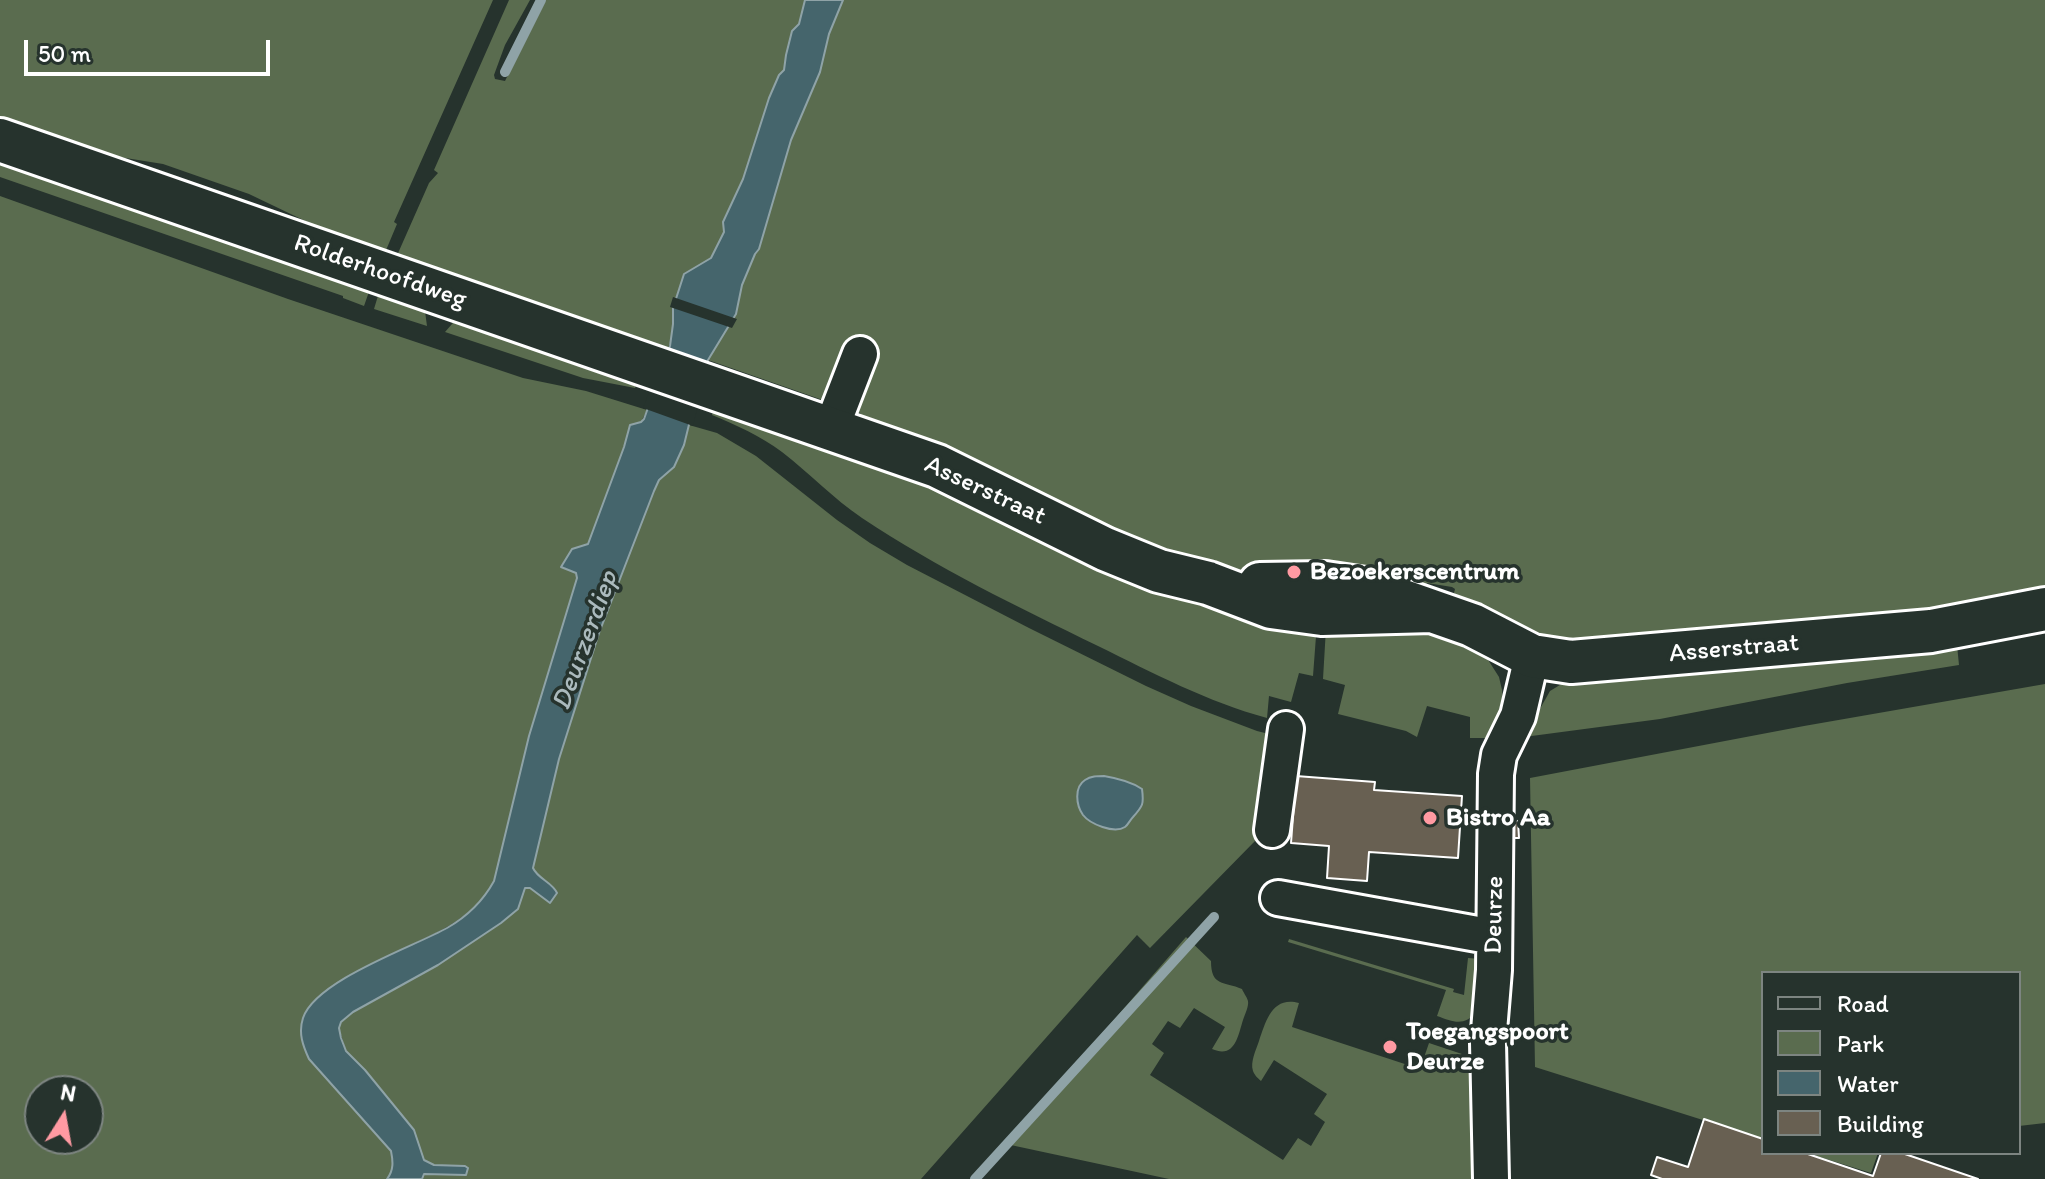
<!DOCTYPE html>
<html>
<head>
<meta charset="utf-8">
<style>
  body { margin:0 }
  #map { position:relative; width:2045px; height:1179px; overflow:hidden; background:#26332d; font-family:Itim,sans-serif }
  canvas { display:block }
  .legend { position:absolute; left:1761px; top:971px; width:260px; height:184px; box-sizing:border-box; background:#26332d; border:2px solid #7d8581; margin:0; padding:10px 14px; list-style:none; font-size:24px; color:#fff }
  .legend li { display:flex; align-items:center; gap:16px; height:40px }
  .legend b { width:40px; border:2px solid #7d8581 }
  .north { position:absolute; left:24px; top:1075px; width:80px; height:80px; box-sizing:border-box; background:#26332d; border:2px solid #7d8581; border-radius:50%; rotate:11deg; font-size:22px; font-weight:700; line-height:32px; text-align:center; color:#fff }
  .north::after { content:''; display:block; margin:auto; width:28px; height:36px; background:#ff9aa2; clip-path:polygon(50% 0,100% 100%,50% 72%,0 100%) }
  .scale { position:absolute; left:24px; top:40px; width:246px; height:36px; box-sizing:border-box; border:4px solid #fff; border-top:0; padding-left:10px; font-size:24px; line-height:28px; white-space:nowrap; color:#fff; -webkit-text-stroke:6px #26332d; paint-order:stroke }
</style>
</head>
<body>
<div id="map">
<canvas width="2045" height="1179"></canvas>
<ul class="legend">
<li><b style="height:10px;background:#26332d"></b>Road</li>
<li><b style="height:22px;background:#5a6c4f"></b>Park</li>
<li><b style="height:22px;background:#45656c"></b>Water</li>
<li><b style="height:22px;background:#686052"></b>Building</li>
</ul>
<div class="north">N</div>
<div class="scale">50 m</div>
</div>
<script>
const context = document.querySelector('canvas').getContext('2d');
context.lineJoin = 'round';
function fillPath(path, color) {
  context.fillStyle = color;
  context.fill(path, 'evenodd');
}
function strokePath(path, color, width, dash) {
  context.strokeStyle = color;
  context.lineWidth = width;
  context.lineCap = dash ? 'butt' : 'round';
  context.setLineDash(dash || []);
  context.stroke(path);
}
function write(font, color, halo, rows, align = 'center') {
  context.font = font + ' Itim,sans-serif';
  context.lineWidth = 7;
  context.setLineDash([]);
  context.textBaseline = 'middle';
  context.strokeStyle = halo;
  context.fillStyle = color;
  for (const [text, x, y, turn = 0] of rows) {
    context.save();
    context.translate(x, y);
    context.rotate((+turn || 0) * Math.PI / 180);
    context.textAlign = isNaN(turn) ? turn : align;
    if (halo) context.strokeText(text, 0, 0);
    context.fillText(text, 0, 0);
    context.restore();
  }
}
const green = new Path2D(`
  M 0,0 L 493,0 L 394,222 L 397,224 L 384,255 L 345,240 L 249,194 L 163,164 L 88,152 L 0,121 Z
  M 509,0 L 530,0 L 505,45 L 494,75 L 495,79 L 505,81 L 545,0 L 805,0 L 799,25 L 786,55 L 784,70 L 779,75 L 769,98 L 743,179 L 723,221 L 724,232 L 711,258 L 684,274 C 681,284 677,295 674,306 C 671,321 674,337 667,351 L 395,260 L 429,183 L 438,173 L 434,170 Z
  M 843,0 L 2045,0 L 2045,597 L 1976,610 L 1557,645 L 1460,602 L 1454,593 L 1455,589 L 1452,587 L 1427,583 L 1424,588 L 1241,573 L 1149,552 L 863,420 L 860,413 L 708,360 L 736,314 L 742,285 L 755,253 L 759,249 L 791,140 L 820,72 L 829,34 Z
  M 0,157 L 371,286 L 364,306 L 343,298 L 343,296 L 0,177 Z
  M 0,196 L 288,299 L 523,378 L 586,391 L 647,410 L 641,422 L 630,426 L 624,447 L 588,544 L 572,549 L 563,568 L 576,573 L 577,578 L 529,736 L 494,881 C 473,921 432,934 394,953 C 366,966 341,980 318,999 L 309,1059 L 391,1151 C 393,1161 394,1170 387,1179 L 0,1179 ZM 40,1091 L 88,1091 L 88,1139 L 40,1139 Z
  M 380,289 L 424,304 L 427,326 L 374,309 Z
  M 459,316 L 638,379 L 635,388 L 583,378 L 445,332 Z
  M 715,406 L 1317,623 L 1313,676 L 1299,673 L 1291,702 L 1269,696 L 1267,718 C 1208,702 1153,673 1098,646 C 1018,607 937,568 862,518 C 834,499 809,473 782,452 C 761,436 736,425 712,415 Z
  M 689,425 L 717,433 L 756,456 L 837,520 L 870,543 L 907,565 L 1029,628 L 1146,686 L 1191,706 L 1257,731 L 1273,735 L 1267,773 L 1260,774 L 1255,841 L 1150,948 L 1137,935 L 921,1179 L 422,1179 L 424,1174 L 465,1175 L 468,1167 L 434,1165 L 424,1160 L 414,1130 L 365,1070 L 346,1051 L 339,1028 L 341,1022 L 353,1012 L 518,909 L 525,888 L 530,888 L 550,903 L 554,888 L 535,873 L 533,868 L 559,759 L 599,633 L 654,491 L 659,480 L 674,467 ZM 1094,776 L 1110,777 L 1142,789 C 1144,807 1135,814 1125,827 Z
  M 1390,627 L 1446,634 L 1485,655 L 1499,677 L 1502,690 L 1503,703 L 1499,717 L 1487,738 L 1470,738 L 1470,717 L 1427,706 L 1417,737 L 1406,731 L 1338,714 L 1345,685 L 1323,679 L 1326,628 Z
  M 1957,645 L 1959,665 L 1847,683 L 1660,719 L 1524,737 L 1550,691 L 1573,677 Z
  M 2045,684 L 2045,1123 L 2019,1126 L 2019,973 L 1763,973 L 1763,1139 L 1535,1067 L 1530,778 L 1804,726 Z
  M 1186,937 L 1211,961 C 1211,987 1224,981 1242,989 C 1243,992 1247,997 1248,1001 C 1249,1006 1245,1014 1243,1020 C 1238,1036 1235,1059 1212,1049 L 1225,1027 L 1194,1008 L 1180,1028 L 1168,1021 L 1152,1044 L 1164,1053 L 1150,1075 L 1283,1160 L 1298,1138 L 1311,1146 L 1325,1122 L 1314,1114 L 1327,1094 L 1274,1060 L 1261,1081 C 1257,1077 1255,1076 1253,1071 C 1250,1062 1256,1050 1259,1041 C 1266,1021 1272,996 1299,1003 L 1292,1027 L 1420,1069 L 1429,1043 L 1468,1056 L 1474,1061 L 1480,1179 L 1169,1179 L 1006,1144 Z
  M 1289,939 L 1454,989 L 1453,992 L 1464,995 L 1468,958 L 1481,959 L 1477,1011 C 1464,1027 1454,1022 1437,1016 L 1446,990 L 1288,942 Z
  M 1807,1153 L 1878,1153 L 1871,1173 Z`);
const water = new Path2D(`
  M 805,0 L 843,0 L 829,34 L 820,72 L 791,140 L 759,249 L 755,254 L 742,285 L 736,314 L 708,360 L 696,396 L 684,445 L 674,467 L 659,480 L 654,491 L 599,633 L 559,759 L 533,868 C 538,879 552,882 557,893 L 550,903 L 530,888 L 525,888 L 518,909 L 501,923 L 438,965 L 353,1012 L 341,1022 L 339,1028 L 341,1038 L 346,1051 L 365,1070 L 414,1130 L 424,1160 L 434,1165 L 465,1166 L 468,1168 L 466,1175 L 424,1174 L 422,1179 L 387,1179 C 394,1170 393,1161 391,1151 L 309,1059 C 303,1046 298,1033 303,1018 C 316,980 413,947 447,928 C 468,916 483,901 494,881 L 529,736 L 577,578 L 576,573 L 561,567 L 572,549 L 588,544 L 624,447 L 630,425 L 641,422 L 644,419 L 670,346 L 673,324 L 673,308 L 684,274 L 711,258 L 724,232 L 723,222 L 743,179 L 769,98 L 779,75 L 784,70 L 786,55 L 792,31 L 799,24 Z
  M 1104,776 C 1116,778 1132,782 1142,789 C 1144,804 1143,806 1133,817 C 1130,820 1128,825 1125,827 C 1114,834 1090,824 1083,815 C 1076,805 1074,787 1085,780 C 1091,776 1097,776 1104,776 Z`);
const pier = new Path2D(`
  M 673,297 L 737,319 L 732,328 L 670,307 Z
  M 655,377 L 700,397 L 693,426 L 643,408 Z`);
const stream = new Path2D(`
  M 505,72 L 541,0
  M 975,1179 L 1214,917`);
const building = new Path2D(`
  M 1296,776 L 1375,782 L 1374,790 L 1462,796 L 1458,858 L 1369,852 L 1367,881 L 1327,878 L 1329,846 L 1291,843 Z
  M 1507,820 L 1518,821 L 1519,838 L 1507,838 Z
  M 1704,1119 L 1763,1139 L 1763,1153 L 1805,1153 L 1873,1176 L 1881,1153 L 1902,1153 L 1978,1179 L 1662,1179 L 1651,1175 L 1657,1157 L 1688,1167 Z`);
const minor = new Path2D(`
  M 831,429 L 860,354
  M 1272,830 L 1286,729
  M 1278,898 L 1494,937
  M 1491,1179 L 1488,1043 L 1494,970 L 1496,774 L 1499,755 L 1518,716 L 1532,656`);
const major = new Path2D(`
  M 0,140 L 937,466 L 1105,549 L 1159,571 L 1208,583 L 1271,607 L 1322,614 L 1432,611
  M 1260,584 L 1325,583 L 1372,590 L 1472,625 L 1532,656 L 1571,662 L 1931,631 L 2045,609`);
const markers = [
  [1294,572,8,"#ff9aa2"],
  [1430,818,8,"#ff9aa2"],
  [1390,1047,8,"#ff9aa2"]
];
const streetNames = [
  ["Rolderhoofdweg",380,272,19],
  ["Asserstraat",985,491,25],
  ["Asserstraat",1734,649,-5],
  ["Deurze",1495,915,-89]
];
const poiNames = [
  ["Bezoekerscentrum",1310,572],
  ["Bistro Aa",1446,818],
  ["Toegangspoort",1406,1032],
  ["Deurze",1406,1062]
];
const waterNames = [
  ["Deurzerdiep",586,641,-70]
];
fillPath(green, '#5a6c4f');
fillPath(water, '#45656c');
strokePath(water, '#8fa3a7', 2);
fillPath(pier, '#26332d');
strokePath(stream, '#8fa3a7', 10);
fillPath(building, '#686052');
strokePath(building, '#fff', 2);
strokePath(minor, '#fff', 40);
strokePath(major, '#fff', 48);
strokePath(minor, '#26332d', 34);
strokePath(major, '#26332d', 42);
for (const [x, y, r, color] of markers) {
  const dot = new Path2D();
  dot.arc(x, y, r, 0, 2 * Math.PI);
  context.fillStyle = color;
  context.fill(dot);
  strokePath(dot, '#26332d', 3);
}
write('26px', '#fff', '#26332d', streetNames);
write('bold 26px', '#fff', '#26332d', poiNames, 'left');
write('italic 28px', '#abbabd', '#26332d', waterNames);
</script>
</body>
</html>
